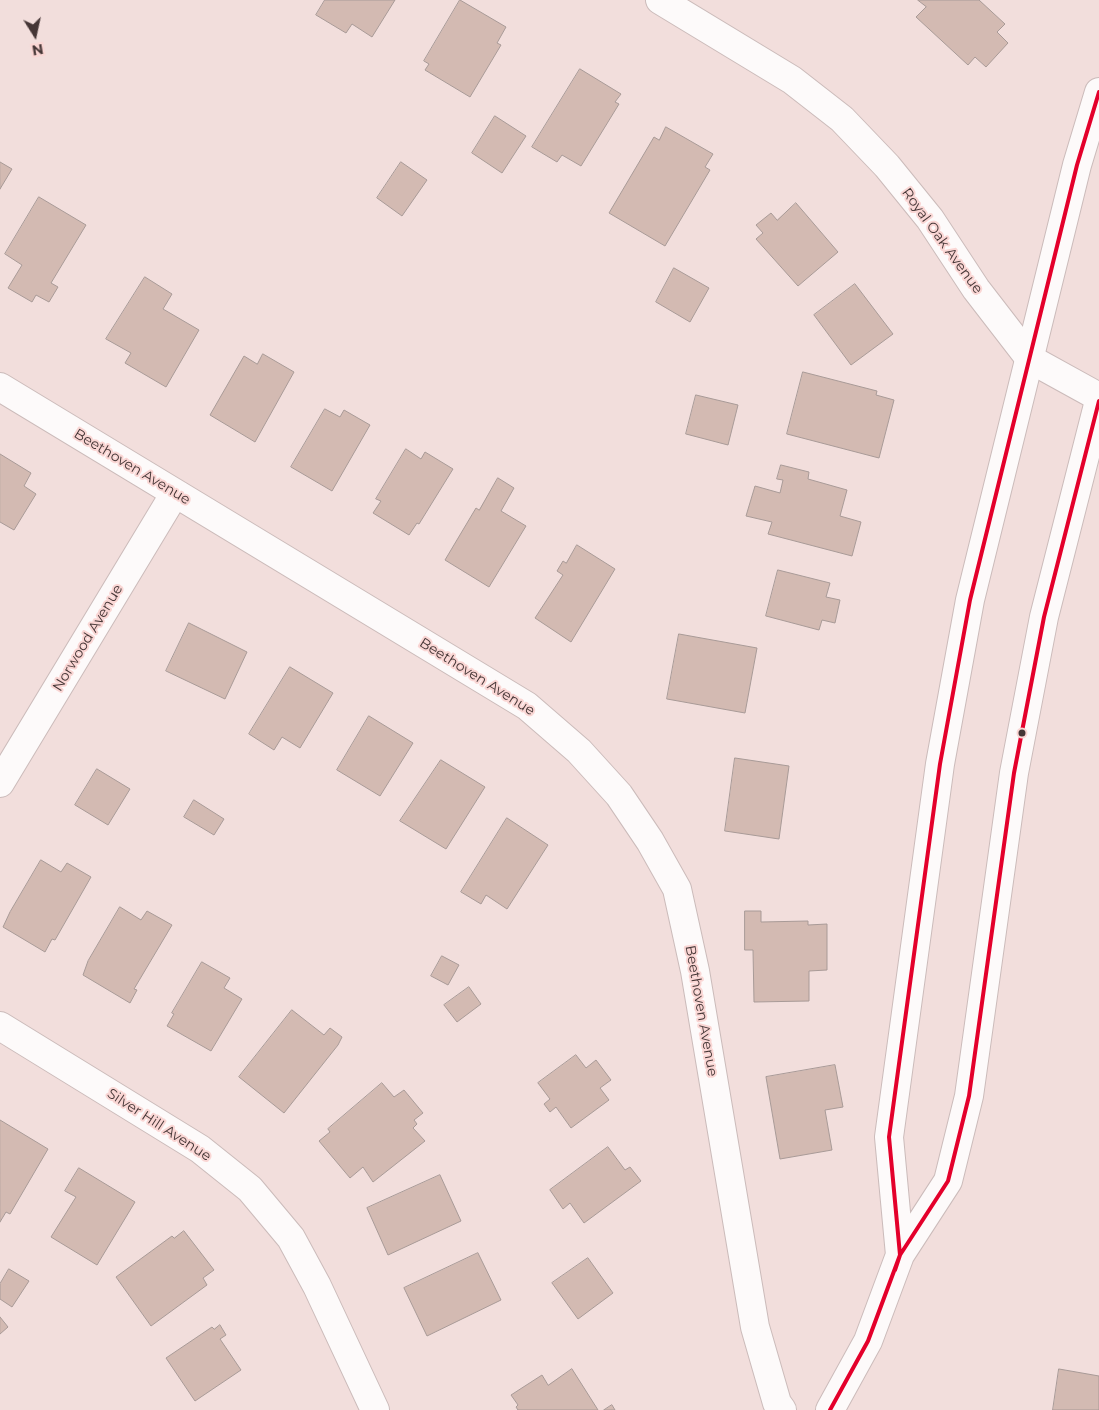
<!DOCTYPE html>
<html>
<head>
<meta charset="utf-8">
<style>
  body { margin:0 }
  #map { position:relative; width:1099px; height:1410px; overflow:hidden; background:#f2dedc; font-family:Montserrat,sans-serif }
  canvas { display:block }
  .north { position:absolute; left:10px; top:10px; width:50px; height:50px; -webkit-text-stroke:4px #fad6d4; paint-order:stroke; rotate:170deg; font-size:14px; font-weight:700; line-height:20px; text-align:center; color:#453636 }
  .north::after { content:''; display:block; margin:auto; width:18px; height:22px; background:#453636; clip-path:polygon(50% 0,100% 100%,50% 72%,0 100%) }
</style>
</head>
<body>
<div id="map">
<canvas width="1099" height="1410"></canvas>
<div class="north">N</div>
</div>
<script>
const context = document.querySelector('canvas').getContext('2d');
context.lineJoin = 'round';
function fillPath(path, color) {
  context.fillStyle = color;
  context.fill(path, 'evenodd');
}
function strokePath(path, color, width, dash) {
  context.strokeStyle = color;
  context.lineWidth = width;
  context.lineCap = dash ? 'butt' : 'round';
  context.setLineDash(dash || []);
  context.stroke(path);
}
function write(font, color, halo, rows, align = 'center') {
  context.font = font + ' Montserrat,sans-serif';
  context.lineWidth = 4;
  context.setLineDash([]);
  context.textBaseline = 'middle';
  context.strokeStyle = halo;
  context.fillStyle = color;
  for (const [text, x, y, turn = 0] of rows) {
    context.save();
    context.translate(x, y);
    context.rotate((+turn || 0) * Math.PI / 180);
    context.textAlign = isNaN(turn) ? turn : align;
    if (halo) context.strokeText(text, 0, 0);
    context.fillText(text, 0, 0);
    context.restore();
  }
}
const building = new Path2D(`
  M 325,0 L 395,0 L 372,37 L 352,24 L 346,33 L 316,15 Z
  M 460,0 L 506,27 L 497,43 L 501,45 L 470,97 L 425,70 L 429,64 L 424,61 Z
  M 918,0 L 979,0 L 1005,24 L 997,32 L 1008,43 L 986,67 L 975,57 L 968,65 L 916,17 L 926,7 Z
  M 580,69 L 621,94 L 615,102 L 619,104 L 581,166 L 562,155 L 557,162 L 532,147 Z
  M 495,116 L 526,136 L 502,173 L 472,153 Z
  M 666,127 L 713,154 L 705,167 L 710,170 L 665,246 L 609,213 L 654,137 L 659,140 Z
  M 0,162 L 12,169 L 0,189 Z
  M 401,162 L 427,180 L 402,216 L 377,198 Z
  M 39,197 L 86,225 L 51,283 L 58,287 L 49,302 L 36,295 L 32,302 L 8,288 L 22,265 L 5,254 Z
  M 796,203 L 838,252 L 798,286 L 756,239 L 763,233 L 756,225 L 771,213 L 777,220 Z
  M 674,268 L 709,288 L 690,322 L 656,302 Z
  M 145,277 L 172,294 L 163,309 L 199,330 L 166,387 L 125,363 L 131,353 L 106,339 Z
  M 855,284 L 893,334 L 851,365 L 814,315 Z
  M 263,354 L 294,372 L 255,442 L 210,415 L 244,356 L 257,364 Z
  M 803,372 L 877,391 L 876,395 L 894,400 L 879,458 L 787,434 Z
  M 696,395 L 738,405 L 728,445 L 686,434 Z
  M 325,409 L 340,417 L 344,410 L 370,425 L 332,491 L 291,467 Z
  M 406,449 L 421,459 L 425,452 L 453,469 L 419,524 L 417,523 L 409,535 L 373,513 L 381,501 L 376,499 Z
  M 0,454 L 31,473 L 24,486 L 36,494 L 14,530 L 0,522 Z
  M 781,465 L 809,472 L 808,479 L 847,490 L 840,516 L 861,522 L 852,556 L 768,534 L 772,522 L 746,516 L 755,486 L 780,493 L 783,480 L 777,479 Z
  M 498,478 L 514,488 L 501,511 L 526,526 L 489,587 L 445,560 L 476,508 L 479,510 Z
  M 577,545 L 615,569 L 571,642 L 535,618 L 563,575 L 557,571 L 563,561 L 566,563 Z
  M 778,570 L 830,583 L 826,597 L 840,600 L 835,623 L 822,620 L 819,630 L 766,616 Z
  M 189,623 L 247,652 L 225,699 L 166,671 Z
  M 679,634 L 757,648 L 745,713 L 667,699 Z
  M 290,667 L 333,693 L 300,748 L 282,737 L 274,750 L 249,734 Z
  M 369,716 L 413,743 L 380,796 L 337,770 Z
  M 735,758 L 789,766 L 779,839 L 725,831 Z
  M 441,760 L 485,787 L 446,849 L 400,821 Z
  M 97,769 L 130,789 L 108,825 L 75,805 Z
  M 194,800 L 224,819 L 214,835 L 184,817 Z
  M 507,818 L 548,845 L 507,909 L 486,895 L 481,904 L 461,892 Z
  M 41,860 L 61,872 L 67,863 L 91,877 L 55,940 L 52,939 L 45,952 L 3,927 L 10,912 Z
  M 120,907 L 141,920 L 147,911 L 172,925 L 134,989 L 137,990 L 130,1003 L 83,975 L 88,961 Z
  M 745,911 L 761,911 L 761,922 L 808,921 L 808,925 L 827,924 L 827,970 L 809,971 L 809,1001 L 754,1002 L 753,950 L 745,950 Z
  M 442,956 L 459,965 L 448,985 L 431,976 Z
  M 202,962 L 230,978 L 224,988 L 242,999 L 211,1051 L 167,1026 L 174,1014 L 172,1013 Z
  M 469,987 L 481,1004 L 457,1022 L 444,1005 Z
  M 292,1010 L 324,1035 L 330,1028 L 342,1037 L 338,1045 L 284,1113 L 239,1077 Z
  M 576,1055 L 586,1068 L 596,1060 L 611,1080 L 600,1088 L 609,1100 L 571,1128 L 556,1107 L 550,1112 L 544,1104 L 550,1099 L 538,1083 Z
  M 835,1065 L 843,1107 L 825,1110 L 832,1150 L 780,1159 L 766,1077 Z
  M 382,1083 L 394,1097 L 404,1090 L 423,1113 L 414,1120 L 417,1124 L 413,1128 L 425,1141 L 373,1182 L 363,1167 L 350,1178 L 319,1141 L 330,1132 L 328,1129 Z
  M 0,1120 L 48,1149 L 10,1214 L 6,1212 L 0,1222 Z
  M 608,1147 L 625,1170 L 630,1167 L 641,1181 L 584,1223 L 570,1203 L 563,1209 L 550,1190 Z
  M 79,1168 L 135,1202 L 97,1265 L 51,1237 L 76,1197 L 65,1191 Z
  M 440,1175 L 461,1221 L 388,1255 L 367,1208 Z
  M 184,1231 L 214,1270 L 203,1278 L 207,1285 L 151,1326 L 116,1277 L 172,1236 L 174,1238 Z
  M 478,1253 L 501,1300 L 427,1336 L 404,1288 Z
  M 588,1258 L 613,1293 L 578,1319 L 552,1283 Z
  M 9,1269 L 29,1281 L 12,1307 L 0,1299 L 0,1284 Z
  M 0,1317 L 8,1327 L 0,1334 Z
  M 220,1325 L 226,1335 L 220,1339 L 241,1370 L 195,1401 L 166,1358 L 212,1327 L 214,1329 Z
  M 572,1369 L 598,1410 L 518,1410 L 516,1407 L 518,1405 L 511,1395 L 542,1375 L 548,1385 Z
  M 1059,1369 L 1099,1376 L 1099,1410 L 1053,1410 Z
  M 612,1405 L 615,1410 L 604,1410 Z`);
const minor = new Path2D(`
  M 660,0 L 792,80 L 842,119 L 887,166 L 930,219 L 976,289 L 1030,359 L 1099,397
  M 0,387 L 527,706 L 579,751 L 619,795 L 650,841 L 677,889 L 695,971 L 755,1327 L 777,1403 L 782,1410
  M 0,783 L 175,493
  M 0,1026 L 200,1149 L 250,1189 L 291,1238 L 317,1286 L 375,1410`);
const secondary = new Path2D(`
  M 900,1255 L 889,1137 L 940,764 L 970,600 L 1077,165 L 1099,92
  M 830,1410 L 868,1341 L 900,1255 L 948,1181 L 969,1096 L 1014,773 L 1044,617 L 1099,401`);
const bus1 = new Path2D(`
  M 895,1270 L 900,1255 L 948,1181 L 969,1096 L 1014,773 L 1044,617 L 1099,401
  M 830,1410 L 868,1341 L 900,1255 L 889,1137 L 940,764 L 970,600 L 1077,165 L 1099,92`);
const markers = [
  [1022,733,4.5,"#453636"]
];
const streetNames = [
  ["Royal Oak Avenue",942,241,54],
  ["Beethoven Avenue",132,467,31],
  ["Norwood Avenue",88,638,-59],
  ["Beethoven Avenue",477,677,32],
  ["Beethoven Avenue",701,1011,80],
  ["Silver Hill Avenue",159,1125,33]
];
fillPath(building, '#d3bab2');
strokePath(building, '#a89a97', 1);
strokePath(minor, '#cbbbba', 30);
strokePath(secondary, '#cbbbba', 30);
strokePath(minor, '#fdfafa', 28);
strokePath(secondary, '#fdfafa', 28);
strokePath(bus1, '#e4002b', 4);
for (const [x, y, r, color] of markers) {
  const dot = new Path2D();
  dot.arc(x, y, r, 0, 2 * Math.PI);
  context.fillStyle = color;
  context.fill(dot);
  strokePath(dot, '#fad6d4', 2);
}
write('14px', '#453636', '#fad6d4', streetNames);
</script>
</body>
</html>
